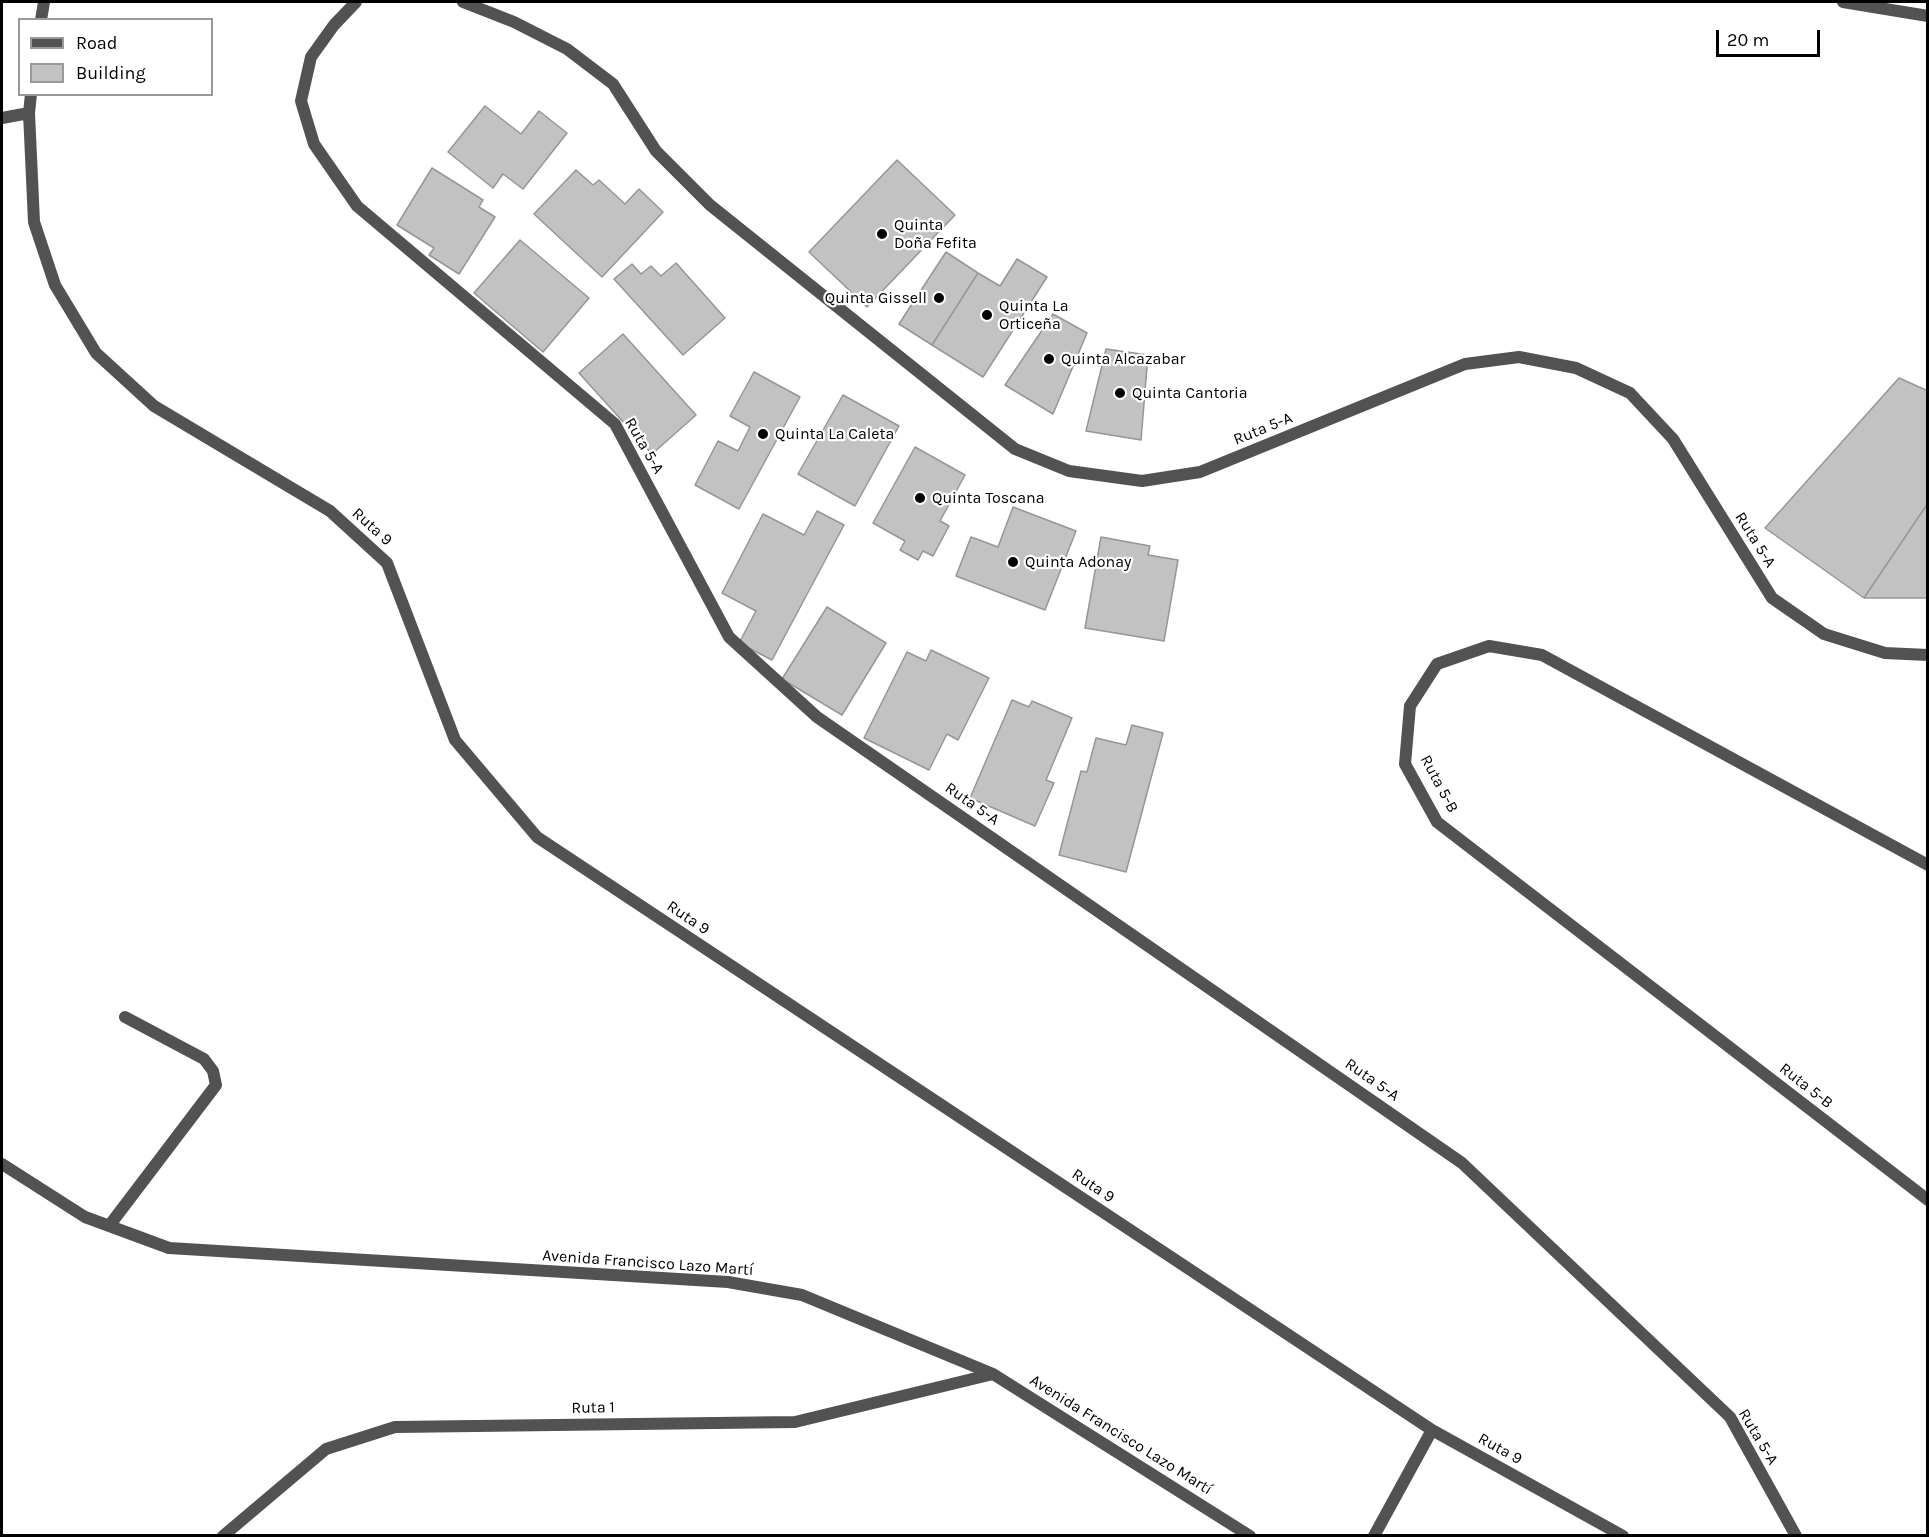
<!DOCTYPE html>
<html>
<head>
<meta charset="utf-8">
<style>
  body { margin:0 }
  #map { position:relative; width:1929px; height:1537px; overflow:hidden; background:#fff; font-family:Karla,sans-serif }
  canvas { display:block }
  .frame { position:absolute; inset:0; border:3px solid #000; pointer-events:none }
  .legend { position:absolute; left:18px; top:18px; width:195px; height:78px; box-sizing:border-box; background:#fff; border:2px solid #999; margin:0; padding:8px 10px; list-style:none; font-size:18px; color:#000 }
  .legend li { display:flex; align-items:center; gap:12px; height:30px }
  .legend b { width:30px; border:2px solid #999 }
  .scale { position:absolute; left:1716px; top:30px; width:104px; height:27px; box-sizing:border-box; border:3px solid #000; border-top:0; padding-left:8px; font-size:18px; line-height:21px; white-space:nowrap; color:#000; -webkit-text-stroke:4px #fff; paint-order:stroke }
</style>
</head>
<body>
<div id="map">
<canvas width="1929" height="1537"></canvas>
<div class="frame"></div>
<ul class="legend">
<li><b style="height:8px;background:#525252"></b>Road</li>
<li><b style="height:16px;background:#c2c2c2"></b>Building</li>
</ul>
<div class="scale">20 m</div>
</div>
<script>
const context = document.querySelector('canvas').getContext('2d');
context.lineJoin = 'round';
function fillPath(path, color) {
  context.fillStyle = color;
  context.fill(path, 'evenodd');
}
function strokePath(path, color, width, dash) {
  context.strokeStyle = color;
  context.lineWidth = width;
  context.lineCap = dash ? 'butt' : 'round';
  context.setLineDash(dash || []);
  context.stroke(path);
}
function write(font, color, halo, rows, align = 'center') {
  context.font = font + ' Karla,sans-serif';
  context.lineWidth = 4.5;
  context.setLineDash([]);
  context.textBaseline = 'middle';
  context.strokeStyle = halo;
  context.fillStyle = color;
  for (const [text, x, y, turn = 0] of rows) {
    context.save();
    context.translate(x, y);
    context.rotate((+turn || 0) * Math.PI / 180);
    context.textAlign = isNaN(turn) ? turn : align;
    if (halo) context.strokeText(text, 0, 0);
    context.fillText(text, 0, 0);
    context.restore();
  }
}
const building = new Path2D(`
  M 485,106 L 521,134 L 539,111 L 567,133 L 523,189 L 503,174 L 493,188 L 448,152 Z
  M 897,160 L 955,215 L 867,307 L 809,252 Z
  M 432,168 L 483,200 L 479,207 L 495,217 L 459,274 L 429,255 L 434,248 L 397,225 Z
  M 576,170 L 593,185 L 599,180 L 625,204 L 639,189 L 663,212 L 602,277 L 534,214 Z
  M 520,240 L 589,298 L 543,352 L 474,293 Z
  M 946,252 L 978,273 L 932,345 L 899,324 Z
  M 1017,259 L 1047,277 L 983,377 L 932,345 L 978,273 L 1000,286 Z
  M 676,263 L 725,318 L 683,355 L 614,279 L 632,264 L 641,274 L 651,266 L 661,276 Z
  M 1053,314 L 1087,333 L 1053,414 L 1005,385 Z
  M 623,334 L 696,415 L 652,454 L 579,373 Z
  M 1106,349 L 1148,355 L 1141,440 L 1086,431 Z
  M 754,372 L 800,397 L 739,509 L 695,485 L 718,441 L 738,451 L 750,427 L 730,416 Z
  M 1899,378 L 1928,391 L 1928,503 L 1864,598 L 1765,528 Z
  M 843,395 L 899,426 L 855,506 L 798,474 Z
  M 915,447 L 965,475 L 940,521 L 949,526 L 933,556 L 923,551 L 918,560 L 900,550 L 905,541 L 873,523 Z
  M 1928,503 L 1928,598 L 1864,598 Z
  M 1013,507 L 1076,531 L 1045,610 L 956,576 L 971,537 L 998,547 Z
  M 817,511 L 844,525 L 772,660 L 739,643 L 756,611 L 722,593 L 763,514 L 804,535 Z
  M 1101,537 L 1150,546 L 1148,555 L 1178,560 L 1164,641 L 1085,628 Z
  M 827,607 L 886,643 L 842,715 L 782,679 Z
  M 931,650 L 989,678 L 958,740 L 947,734 L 929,770 L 864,738 L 907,652 L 926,661 Z
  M 1012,700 L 1029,707 L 1032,701 L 1072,718 L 1046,780 L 1054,783 L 1035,826 L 970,798 Z
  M 1132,725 L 1163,733 L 1126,872 L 1059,855 L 1081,771 L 1087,772 L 1096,738 L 1126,745 Z`);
const minor = new Path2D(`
  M 356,2 L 334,25 L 311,57 L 301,101 L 314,144 L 357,206 L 615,424 L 729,637 L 817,717 L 1462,1163 L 1730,1417 L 1796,1536
  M 463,2 L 514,22 L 567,49 L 613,84 L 656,151 L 710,205 L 1015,449 L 1069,471 L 1142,481 L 1200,472 L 1465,364 L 1519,357 L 1576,368 L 1630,393 L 1673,439 L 1772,598 L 1824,634 L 1885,653 L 1928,655
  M 1843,2 L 1928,16
  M 41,20 L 44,2
  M 31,94 L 29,113 L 34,222 L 55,285 L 96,353 L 154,406 L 330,511 L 387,563 L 455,740 L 537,837 L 1432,1430 L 1623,1536
  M 2,118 L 29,113
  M 1928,865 L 1542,655 L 1489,646 L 1437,664 L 1410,706 L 1405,764 L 1437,822 L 1928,1200
  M 2,1164 L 85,1217 L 169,1248 L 728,1282 L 802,1295 L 993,1374 L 1250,1536
  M 109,1226 L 216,1085 L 213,1071 L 204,1059 L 125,1017
  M 223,1536 L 326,1449 L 395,1427 L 795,1422 L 993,1374
  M 1374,1536 L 1432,1430`);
const markers = [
  [882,234,6,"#000"],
  [939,298,6,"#000"],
  [987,315,6,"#000"],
  [1049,359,6,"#000"],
  [1120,393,6,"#000"],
  [763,434,6,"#000"],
  [920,498,6,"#000"],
  [1013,562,6,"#000"]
];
const poiNames = [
  ["Quinta",894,225],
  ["Doña Fefita",894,243],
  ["Quinta Gissell",927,298,"right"],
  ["Quinta La",999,306],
  ["Orticeña",999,324],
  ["Quinta Alcazabar",1061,359],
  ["Quinta Cantoria",1132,393],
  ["Quinta La Caleta",775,434],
  ["Quinta Toscana",932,498],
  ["Quinta Adonay",1025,562]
];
const streetNames = [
  ["Ruta 5-A",1263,429,-22],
  ["Ruta 5-A",644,446,60],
  ["Ruta 9",372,527,42],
  ["Ruta 5-A",1755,540,58],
  ["Ruta 5-B",1439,784,62],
  ["Ruta 5-A",972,804,35],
  ["Ruta 9",688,918,34],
  ["Ruta 5-A",1372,1080,35],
  ["Ruta 5-B",1806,1086,38],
  ["Ruta 9",1093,1186,34],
  ["Avenida Francisco Lazo Martí",648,1263,4],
  ["Ruta 1",593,1408,-1],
  ["Avenida Francisco Lazo Martí",1121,1435,32],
  ["Ruta 5-A",1758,1437,59],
  ["Ruta 9",1500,1449,29]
];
fillPath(building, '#c2c2c2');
strokePath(building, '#969696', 1.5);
strokePath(minor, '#525252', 12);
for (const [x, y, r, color] of markers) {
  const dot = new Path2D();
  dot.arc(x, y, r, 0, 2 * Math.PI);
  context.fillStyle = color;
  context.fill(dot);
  strokePath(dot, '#fff', 2);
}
write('16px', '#000', '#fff', poiNames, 'left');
write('16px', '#000', '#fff', streetNames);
</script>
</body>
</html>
